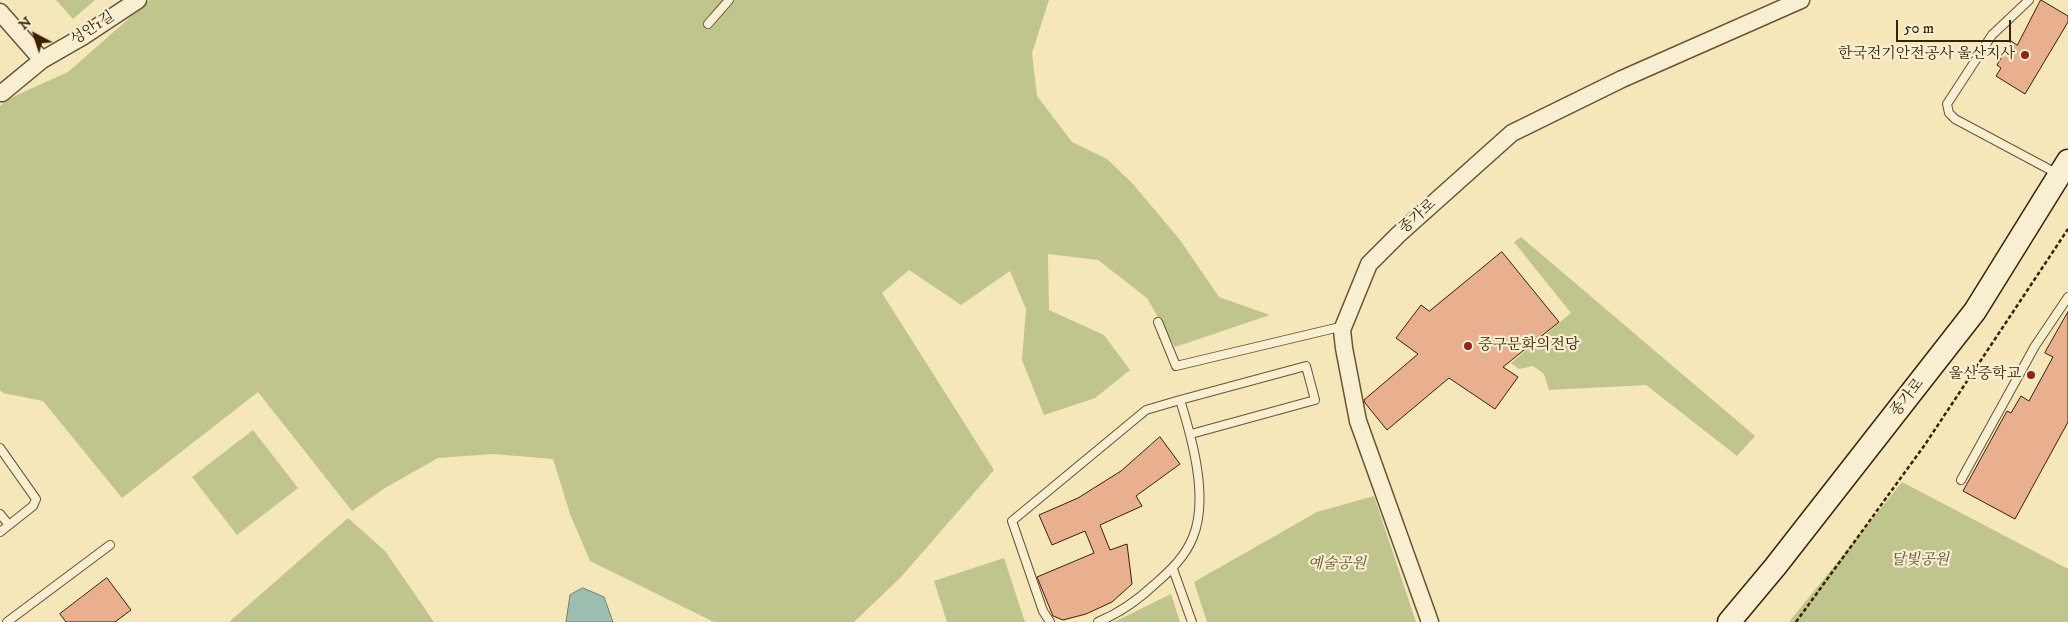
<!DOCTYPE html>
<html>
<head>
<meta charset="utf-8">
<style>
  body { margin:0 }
  #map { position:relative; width:2068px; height:622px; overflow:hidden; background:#f5e7ba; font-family:"IM FELL DW Pica",serif }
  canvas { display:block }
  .north { position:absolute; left:10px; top:10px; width:50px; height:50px; -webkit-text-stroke:4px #f8efd2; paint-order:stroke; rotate:320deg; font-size:14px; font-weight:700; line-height:20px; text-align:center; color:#3b2005 }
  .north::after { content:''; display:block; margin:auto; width:18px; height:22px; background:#3b2005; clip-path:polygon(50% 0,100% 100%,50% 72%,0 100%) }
  .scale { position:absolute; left:1896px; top:20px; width:115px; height:22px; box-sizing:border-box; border:2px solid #3b2005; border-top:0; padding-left:6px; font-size:15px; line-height:18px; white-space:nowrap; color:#3b2005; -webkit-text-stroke:4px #f8efd2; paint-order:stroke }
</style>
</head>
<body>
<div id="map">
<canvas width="2068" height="622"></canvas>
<div class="north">N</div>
<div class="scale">50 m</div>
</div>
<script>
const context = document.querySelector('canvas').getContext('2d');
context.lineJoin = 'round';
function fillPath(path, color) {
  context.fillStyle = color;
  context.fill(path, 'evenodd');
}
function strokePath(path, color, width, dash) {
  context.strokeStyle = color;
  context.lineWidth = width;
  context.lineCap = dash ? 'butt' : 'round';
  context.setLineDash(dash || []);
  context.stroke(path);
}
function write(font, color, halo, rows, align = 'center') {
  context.font = font + ' "IM FELL DW Pica","Noto Serif KR",serif';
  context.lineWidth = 4.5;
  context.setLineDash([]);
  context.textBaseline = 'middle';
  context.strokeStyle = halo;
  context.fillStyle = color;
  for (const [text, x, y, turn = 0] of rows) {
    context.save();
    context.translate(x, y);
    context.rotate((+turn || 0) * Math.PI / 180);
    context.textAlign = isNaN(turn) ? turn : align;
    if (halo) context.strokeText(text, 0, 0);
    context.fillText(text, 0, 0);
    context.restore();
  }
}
const green = new Path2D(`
  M 56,0 L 95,0 L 73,19 Z
  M 150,0 L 1049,0 L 1032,53 L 1037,96 L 1072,142 L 1107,159 L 1133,184 L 1180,240 L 1219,297 L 1270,315 L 1175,347 L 1147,298 L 1098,260 L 1048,254 L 1049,310 L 1104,335 L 1130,370 L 1095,398 L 1044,415 L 1022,360 L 1026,309 L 1010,271 L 961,305 L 909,270 L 882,293 L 994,470 L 901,577 L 854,622 L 714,622 L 590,561 L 570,514 L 553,459 L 493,454 L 438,458 L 385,488 L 352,511 L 258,392 L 122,498 L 43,401 L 3,393 L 0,390 L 0,106 L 8,99 L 68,72 Z
  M 1521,237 L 1755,436 L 1737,456 L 1646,385 L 1549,390 L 1544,374 L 1533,366 L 1519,369 L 1511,363 L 1571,313 L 1514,242 Z
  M 253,430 L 298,488 L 237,535 L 192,477 Z
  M 1902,482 L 2068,569 L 2068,622 L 1789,622 Z
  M 1374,496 L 1416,622 L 1207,622 L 1194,582 L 1317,512 Z
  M 348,518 L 385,551 L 434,622 L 229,622 Z
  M 1004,558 L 1025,622 L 947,622 L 934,581 Z
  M 1171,594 L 1180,622 L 1114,622 Z`);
const water = new Path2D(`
  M 583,588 L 604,597 L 613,622 L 566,622 L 570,595 Z`);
const building = new Path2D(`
  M 2041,0 L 2068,16 L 2068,22 L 2025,94 L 1996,76 L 2001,68 L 1997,65 L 2011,41 L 2017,45 Z
  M 1502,252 L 1559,322 L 1503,367 L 1518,377 L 1495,409 L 1449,378 L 1387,430 L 1365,403 L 1364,400 L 1418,354 L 1396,338 L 1421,305 L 1429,311 Z
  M 2068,312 L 2068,422 L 2015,519 L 1963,491 L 2007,411 L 2011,413 L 2021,396 L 2029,401 L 2053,357 L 2045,353 Z
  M 1160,437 L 1180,464 L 1136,496 L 1142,506 L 1100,525 L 1110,550 L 1127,544 L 1132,584 L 1112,602 L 1086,614 L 1063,620 L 1053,616 L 1037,577 L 1094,553 L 1085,531 L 1052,545 L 1039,515 L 1078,498 L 1121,471 Z
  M 107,578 L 131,610 L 115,622 L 66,622 L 60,614 Z`);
const path = new Path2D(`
  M 1796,622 L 1924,446 L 2068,229`);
const service = new Path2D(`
  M 2029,0 L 1992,35 L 1947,104 L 1949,113 L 1955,119 L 2058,174
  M 708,24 L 729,0
  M 1158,322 L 1176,366 L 1344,326
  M 1180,400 L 1306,366 L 1315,400 L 1191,434
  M 0,448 L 36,499 L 33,506 L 0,532
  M 1961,480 L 2035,346 L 2068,297
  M 0,514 L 9,525
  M 1173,569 L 1192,622
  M 7,622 L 110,545
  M 1050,622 L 1043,611 L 1012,521 L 1146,410 L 1180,400 C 1192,438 1209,498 1193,537 C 1185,557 1170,571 1155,584 C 1138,600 1120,613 1098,622`);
const minor = new Path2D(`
  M 0,12 L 42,60
  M 0,92 L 2,93 L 42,60 L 82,37 L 138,0
  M 1430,622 L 1358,421 L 1344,348 L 1342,330 L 1369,264 L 1399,234 L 1512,133 L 1622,79 L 1801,0`);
const secondary = new Path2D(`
  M 1729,622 L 1775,567 L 1975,311 L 2068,161`);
const markers = [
  [2025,55,5,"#8f2418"],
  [1468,346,5,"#8f2418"],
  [2031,375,5,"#8f2418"]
];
const streetNames = [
  ["성안1길",93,29,-33],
  ["종가로",1418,217,-42],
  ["종가로",1908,398,-52]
];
const poiNames = [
  ["한국전기안전공사 울산지사",2015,55],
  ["중구문화의전당",1478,346,"left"],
  ["울산중학교",2021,375]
];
const parkNames = [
  ["달빛공원",1920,561],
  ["예술공원",1337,565]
];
fillPath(green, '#c0c48d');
fillPath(water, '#9cbfb2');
strokePath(water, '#757f6d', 1);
fillPath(building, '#e8b08f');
strokePath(building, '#3b2005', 1);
strokePath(service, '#6a5232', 10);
strokePath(minor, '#6a5232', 19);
strokePath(secondary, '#3b2005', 25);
strokePath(path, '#3b2005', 2.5, [4, 2.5]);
strokePath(service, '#f8efd2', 8);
strokePath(minor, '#f8efd2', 16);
strokePath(secondary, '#f8efd2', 22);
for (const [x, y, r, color] of markers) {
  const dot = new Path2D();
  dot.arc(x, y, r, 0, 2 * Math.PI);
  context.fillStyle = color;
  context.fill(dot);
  strokePath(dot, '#f8efd2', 2);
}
write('15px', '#3b2005', '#f8efd2', streetNames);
write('15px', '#3b2005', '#f8efd2', poiNames, 'right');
write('italic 15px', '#63512e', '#f8efd2', parkNames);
</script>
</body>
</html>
